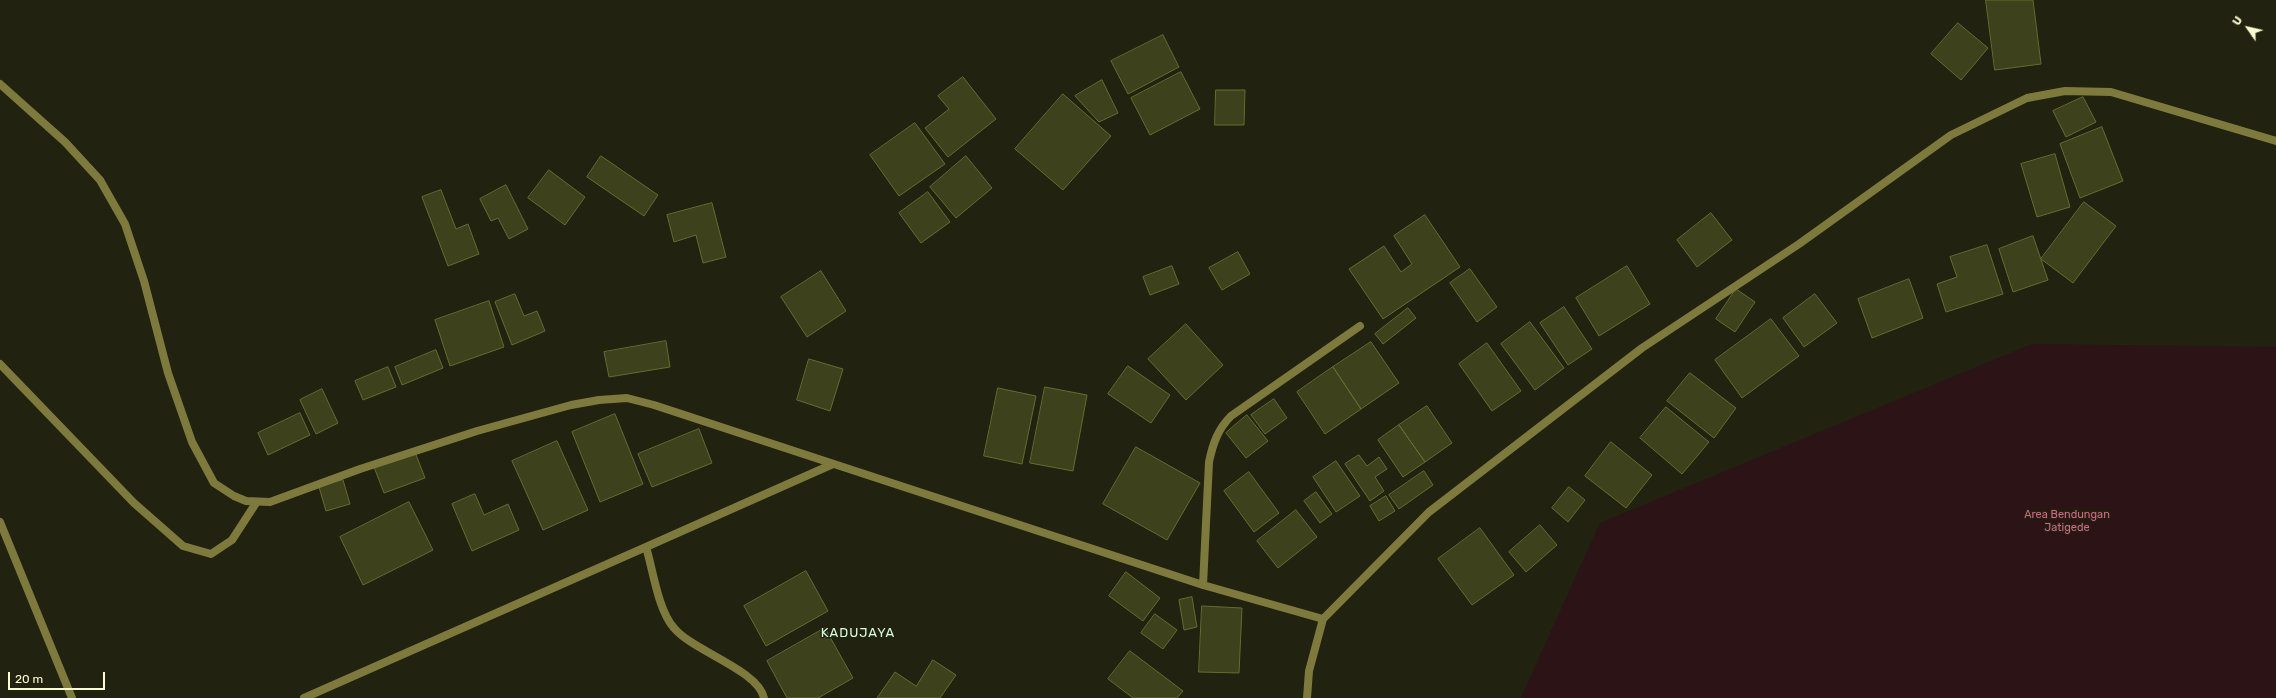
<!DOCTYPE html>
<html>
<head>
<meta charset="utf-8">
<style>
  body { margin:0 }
  #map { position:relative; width:2276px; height:698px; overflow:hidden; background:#21220f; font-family:Rubik,sans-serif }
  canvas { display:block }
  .north { position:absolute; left:2228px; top:8px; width:40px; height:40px; -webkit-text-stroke:3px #21220f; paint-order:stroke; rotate:304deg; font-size:11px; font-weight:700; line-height:16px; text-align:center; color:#fcfcd3 }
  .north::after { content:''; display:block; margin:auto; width:14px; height:18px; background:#fcfcd3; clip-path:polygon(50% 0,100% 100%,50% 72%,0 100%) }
  .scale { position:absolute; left:8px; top:672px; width:97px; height:18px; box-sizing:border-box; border:2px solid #fcfcd3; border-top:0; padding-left:5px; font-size:12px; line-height:14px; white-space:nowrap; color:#fcfcd3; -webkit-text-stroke:3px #21220f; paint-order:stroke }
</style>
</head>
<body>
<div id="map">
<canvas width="2276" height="698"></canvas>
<div class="north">U</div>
<div class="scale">20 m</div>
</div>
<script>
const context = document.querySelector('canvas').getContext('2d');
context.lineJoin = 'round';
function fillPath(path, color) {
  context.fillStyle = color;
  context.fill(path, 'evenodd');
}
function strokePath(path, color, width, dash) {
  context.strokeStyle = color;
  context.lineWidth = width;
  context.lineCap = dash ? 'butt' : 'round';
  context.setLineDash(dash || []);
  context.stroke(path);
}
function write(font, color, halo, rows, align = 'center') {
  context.font = font + ' Rubik,sans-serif';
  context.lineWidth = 3;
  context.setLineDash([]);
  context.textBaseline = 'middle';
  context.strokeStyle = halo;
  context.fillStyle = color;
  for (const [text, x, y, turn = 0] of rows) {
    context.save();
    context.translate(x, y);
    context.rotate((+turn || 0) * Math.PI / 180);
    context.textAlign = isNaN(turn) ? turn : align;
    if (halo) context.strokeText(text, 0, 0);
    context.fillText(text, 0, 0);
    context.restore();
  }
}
const green = new Path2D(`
  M 2032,344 L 2276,347 L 2276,698 L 1521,698 L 1600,523 Z`);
const building = new Path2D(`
  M 1986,0 L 2033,0 L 2041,64 L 1995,70 Z
  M 1958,23 L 1988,48 L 1961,80 L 1931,54 Z
  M 1163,35 L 1179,67 L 1128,94 L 1111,61 Z
  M 1181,72 L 1200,109 L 1150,135 L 1131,98 Z
  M 963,77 L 996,119 L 948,157 L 925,128 L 949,109 L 938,96 Z
  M 1102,80 L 1118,113 L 1099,122 L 1075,96 Z
  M 1216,90 L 1245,90 L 1244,125 L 1215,125 Z
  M 1063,94 L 1111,136 L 1063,190 L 1015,149 Z
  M 2083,97 L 2096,122 L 2066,137 L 2053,111 Z
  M 915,123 L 945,164 L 899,196 L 870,155 Z
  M 2102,127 L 2123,181 L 2080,198 L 2060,144 Z
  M 2055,154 L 2070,207 L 2037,217 L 2021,164 Z
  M 601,156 L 658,195 L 644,216 L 587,177 Z
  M 966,156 L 992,188 L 956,218 L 930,187 Z
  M 549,170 L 585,197 L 565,225 L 528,198 Z
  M 506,185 L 528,229 L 509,239 L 498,218 L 491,221 L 480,199 Z
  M 441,190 L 456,229 L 468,224 L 479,254 L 448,266 L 422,197 Z
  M 928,192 L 950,222 L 921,243 L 899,213 Z
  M 2084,202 L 2116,226 L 2073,283 L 2041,259 Z
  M 712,203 L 726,257 L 703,263 L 696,235 L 674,242 L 667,215 Z
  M 1711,213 L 1732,240 L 1697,267 L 1677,240 Z
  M 1425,215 L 1460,267 L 1383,319 L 1349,269 L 1384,246 L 1401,272 L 1412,264 L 1394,236 Z
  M 2033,236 L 2048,280 L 2013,292 L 1999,249 Z
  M 1987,245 L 2003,294 L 1946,312 L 1937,284 L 1957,277 L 1950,257 Z
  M 1238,252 L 1250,274 L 1222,290 L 1209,268 Z
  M 1172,266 L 1179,284 L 1150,295 L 1143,277 Z
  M 1627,266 L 1650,304 L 1599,336 L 1576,298 Z
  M 1470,269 L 1497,307 L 1477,322 L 1450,283 Z
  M 821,271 L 846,311 L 807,337 L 781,297 Z
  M 1909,279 L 1923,318 L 1872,338 L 1858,299 Z
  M 1736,289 L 1755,302 L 1735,332 L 1716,319 Z
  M 515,294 L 524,316 L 537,311 L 545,331 L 512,345 L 495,302 Z
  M 1815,294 L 1837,323 L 1804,347 L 1783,318 Z
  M 489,301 L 504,347 L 450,366 L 435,320 Z
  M 1564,307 L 1592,349 L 1568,365 L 1540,323 Z
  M 1408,308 L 1416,318 L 1383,344 L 1375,334 Z
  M 1771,319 L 1799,356 L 1742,398 L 1715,360 Z
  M 1530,322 L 1564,368 L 1535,390 L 1501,344 Z
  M 1186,324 L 1223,365 L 1186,400 L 1148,359 Z
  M 666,341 L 670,367 L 609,377 L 604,352 Z
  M 1371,342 L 1399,383 L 1361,409 L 1333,367 Z
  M 1487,343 L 1521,391 L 1492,411 L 1459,364 Z
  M 436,350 L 443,368 L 402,385 L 395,367 Z
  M 809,359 L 843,369 L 830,411 L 797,400 Z
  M 1128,366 L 1170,395 L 1151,423 L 1108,394 Z
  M 388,367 L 396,387 L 363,400 L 355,381 Z
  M 1333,367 L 1361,409 L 1325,434 L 1297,392 Z
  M 1690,373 L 1736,408 L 1714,438 L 1667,401 Z
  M 1045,387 L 1087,395 L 1073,471 L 1030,463 Z
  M 998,388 L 1036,396 L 1022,464 L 984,456 Z
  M 322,389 L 338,423 L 316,434 L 300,400 Z
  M 1274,399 L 1287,418 L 1265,434 L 1251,415 Z
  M 1427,406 L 1452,443 L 1425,462 L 1399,425 Z
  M 1666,407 L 1709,442 L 1682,474 L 1640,438 Z
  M 300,413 L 310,435 L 268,455 L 258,433 Z
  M 615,414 L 643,484 L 600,502 L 572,432 Z
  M 1247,415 L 1268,441 L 1246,458 L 1226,433 Z
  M 1399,425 L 1425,462 L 1403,477 L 1378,440 Z
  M 699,429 L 712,463 L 652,487 L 638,454 Z
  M 557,441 L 588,510 L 543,530 L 512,461 Z
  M 1611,442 L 1652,475 L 1626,508 L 1585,476 Z
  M 1136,447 L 1200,483 L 1167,540 L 1103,504 Z
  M 415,452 L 425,478 L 384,493 L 374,467 Z
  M 1359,455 L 1367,466 L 1379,457 L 1387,469 L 1375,477 L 1384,491 L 1370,501 L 1345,464 Z
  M 1336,461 L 1360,496 L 1336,512 L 1313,477 Z
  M 1424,471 L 1433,485 L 1399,509 L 1389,495 Z
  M 1249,472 L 1279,513 L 1254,532 L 1224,491 Z
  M 343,480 L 350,504 L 326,511 L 319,487 Z
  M 1569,487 L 1585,500 L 1568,522 L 1552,508 Z
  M 1316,492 L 1332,514 L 1320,523 L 1304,501 Z
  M 475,494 L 484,515 L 508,504 L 519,530 L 472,551 L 452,504 Z
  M 1386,496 L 1395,511 L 1379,521 L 1370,506 Z
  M 409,502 L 433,550 L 363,585 L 340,537 Z
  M 1296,510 L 1317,537 L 1278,568 L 1257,541 Z
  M 1540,525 L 1557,545 L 1526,572 L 1509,552 Z
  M 1480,528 L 1514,575 L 1472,605 L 1438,559 Z
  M 806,571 L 828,611 L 766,646 L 744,606 Z
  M 1126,572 L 1160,598 L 1143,621 L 1109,596 Z
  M 1192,597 L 1197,627 L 1184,630 L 1179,600 Z
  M 1202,606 L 1242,608 L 1239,673 L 1199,672 Z
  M 1155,614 L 1177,630 L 1163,649 L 1141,633 Z
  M 825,628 L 853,678 L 818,698 L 787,698 L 767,661 Z
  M 1130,651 L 1183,691 L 1177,698 L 1133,698 L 1108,679 Z
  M 933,660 L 956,675 L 940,698 L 877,698 L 895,672 L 916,686 Z`);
const lane = new Path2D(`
  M 0,364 L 134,503 L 183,546 L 211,554 L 232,540 L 256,503
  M 0,522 L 72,698
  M 304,698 L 646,547
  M 764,698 C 758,670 693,651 674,628 C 658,610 653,570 646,547 L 833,464`);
const street = new Path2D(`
  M 0,84 L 65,142 L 100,180 L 125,224 L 144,281 L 168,373 L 192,442 L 214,483 L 234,496 L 246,501 L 270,502 L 360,469 L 477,431 L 571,405 L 599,400 L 627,398 L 654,405 L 1203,585 L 1323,619
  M 1203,585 L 1209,462 C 1213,443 1218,429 1231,416 L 1360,326
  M 1307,698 L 1309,671 L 1323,619 L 1429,512 L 1642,348 L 1799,244 L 1951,135 L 2027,98 L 2065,91 L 2111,92 L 2276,141`);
const parkNames = [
  ["Area Bendungan",2067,515],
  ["Jatigede",2067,528]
];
const quarterNames = [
  ["KADUJAYA",858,633]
];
fillPath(green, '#2c1316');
fillPath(building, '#3e421c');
strokePath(building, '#666c30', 1);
strokePath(lane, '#7e7a3d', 8);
strokePath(street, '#7e7a3d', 8);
write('11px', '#d8648c', '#21220f', parkNames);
context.letterSpacing = '1px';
write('13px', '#d5fcdf', '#21220f', quarterNames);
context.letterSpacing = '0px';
</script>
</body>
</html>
